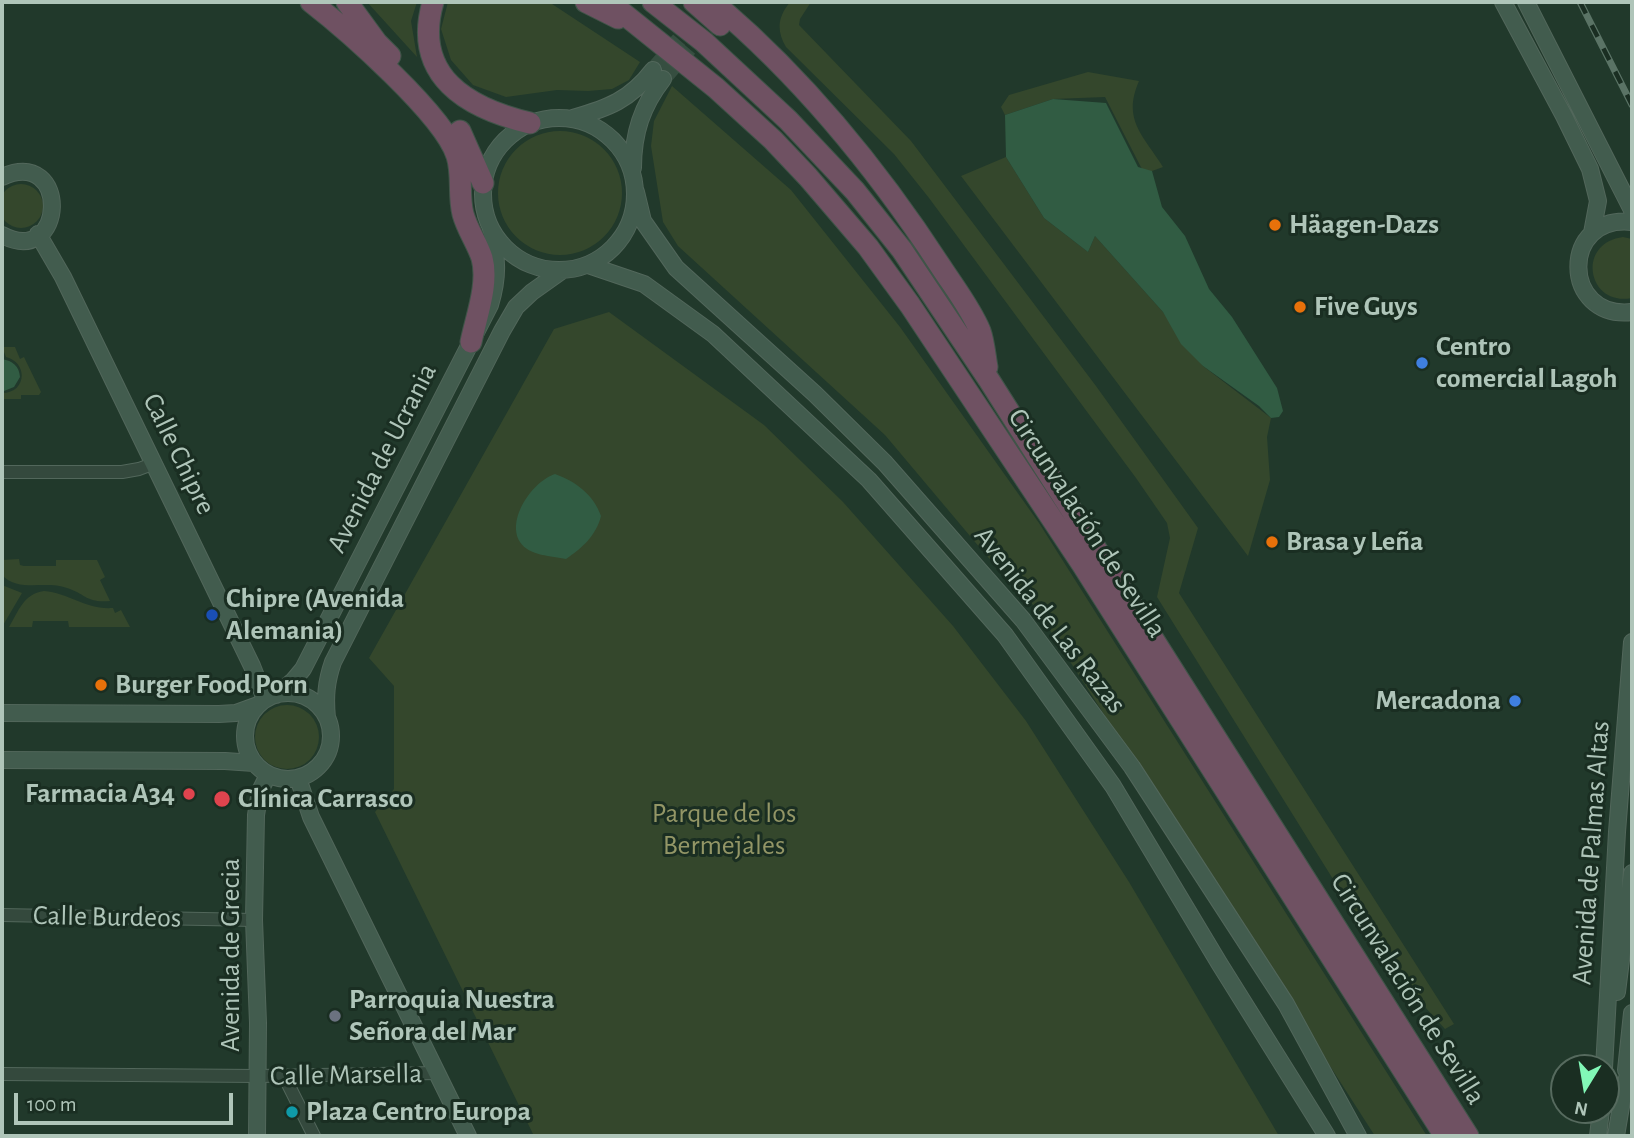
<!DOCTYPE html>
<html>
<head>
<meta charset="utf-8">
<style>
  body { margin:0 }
  #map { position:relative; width:1634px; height:1138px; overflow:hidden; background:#21392b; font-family:"Alegreya Sans",sans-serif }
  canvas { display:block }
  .frame { position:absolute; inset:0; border:4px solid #afc5b9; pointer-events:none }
  .north { position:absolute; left:1550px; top:1054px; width:70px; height:70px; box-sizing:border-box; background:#1a2e22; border:2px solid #566a5e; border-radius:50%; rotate:191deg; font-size:19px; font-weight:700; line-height:28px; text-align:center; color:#afc5b9 }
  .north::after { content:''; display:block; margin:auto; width:24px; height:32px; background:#82f8b7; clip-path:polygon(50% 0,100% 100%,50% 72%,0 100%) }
  .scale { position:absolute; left:14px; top:1093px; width:219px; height:32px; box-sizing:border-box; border:4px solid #afc5b9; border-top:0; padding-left:9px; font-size:21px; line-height:24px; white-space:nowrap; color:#afc5b9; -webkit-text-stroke:5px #1a2e22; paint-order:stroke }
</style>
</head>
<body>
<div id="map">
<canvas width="1634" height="1138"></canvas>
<div class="frame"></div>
<div class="north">N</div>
<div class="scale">100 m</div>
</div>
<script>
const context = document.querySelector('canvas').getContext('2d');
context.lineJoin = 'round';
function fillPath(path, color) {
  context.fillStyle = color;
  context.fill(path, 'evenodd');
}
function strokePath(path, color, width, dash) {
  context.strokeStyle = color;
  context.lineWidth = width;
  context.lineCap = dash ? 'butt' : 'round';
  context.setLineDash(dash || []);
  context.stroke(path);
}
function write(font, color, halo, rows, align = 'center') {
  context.font = font + ' "Alegreya Sans",sans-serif';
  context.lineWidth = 6;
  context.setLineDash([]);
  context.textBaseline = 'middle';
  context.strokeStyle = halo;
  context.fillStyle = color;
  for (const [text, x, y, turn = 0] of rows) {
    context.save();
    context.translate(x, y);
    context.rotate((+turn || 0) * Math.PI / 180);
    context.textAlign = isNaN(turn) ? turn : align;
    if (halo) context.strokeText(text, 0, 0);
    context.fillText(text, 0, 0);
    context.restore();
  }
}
const green = new Path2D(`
  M 367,2 L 417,2 L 411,21 L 417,57 Z
  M 448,2 L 549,2 L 640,62 L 629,80 L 612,89 L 588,91 L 557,90 L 506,97 L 473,85 L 451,60 L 441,29 Z
  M 790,2 L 811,2 L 800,19 L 799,25 L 911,141 L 1096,386 L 1198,528 L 1179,593 L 1454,1024 L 1445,1029 L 1415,996 L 1371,940 L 1157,597 L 1170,538 L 1167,523 L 1136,478 L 929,198 L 894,154 L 786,47 C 776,30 778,17 790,2 Z
  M 1088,72 L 1139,81 C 1122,120 1143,135 1163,167 L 1152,171 L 1146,177 L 1105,97 L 1053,99 L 1005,115 L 1001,107 L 1009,95 Z
  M 672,86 L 791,190 L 900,327 L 1039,523 L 1427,1136 L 1375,1136 L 1035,607 L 986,555 L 885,435 L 678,246 L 663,222 L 651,146 L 654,121 Z
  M498 193a62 62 0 1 1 124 0a62 62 0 1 1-124 0Z
  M 1006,157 L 1044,218 L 1088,252 L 1095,236 L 1163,312 L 1203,366 L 1271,418 L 1267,437 L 1270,480 L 1248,556 L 961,176 Z
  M-1 206a22 22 0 1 1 44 0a22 22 0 1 1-44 0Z
  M 1623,237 L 1632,239 L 1632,298 C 1587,307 1576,243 1623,237 Z
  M 609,312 L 764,425 L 843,502 L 953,626 L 1026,721 L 1129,882 L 1279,1136 L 534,1136 L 375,812 L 394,789 L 394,686 L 369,658 L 554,329 Z
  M 2,347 L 15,347 L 20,359 L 24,357 L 41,392 L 39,395 L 21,395 L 21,399 L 2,399 L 2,393 C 26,393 29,363 6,357 Z
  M 19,559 L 20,565 L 24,566 L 56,566 L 56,560 L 97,560 L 105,577 L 100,580 L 110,601 C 86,603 86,594 67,588 C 45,580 19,593 2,575 L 2,560 Z
  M 2,585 L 22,593 L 2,627 Z
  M 44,591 C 69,593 86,610 113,608 L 115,613 L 121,610 L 130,627 L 69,627 L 68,621 L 33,621 L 32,627 L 9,627 C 19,611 23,594 44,591 Z
  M255 737a32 32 0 1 1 64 0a32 32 0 1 1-64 0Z`);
const water = new Path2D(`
  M 1053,99 L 1106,103 L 1138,167 L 1152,171 L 1162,207 L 1185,236 L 1209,289 L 1232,317 L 1277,388 L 1283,411 L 1279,417 L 1271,418 L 1259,406 L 1203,366 L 1181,344 L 1163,312 L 1095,236 L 1088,252 L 1044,218 L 1006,157 L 1005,115 Z
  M 2,359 C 13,361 19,366 20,377 L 14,387 L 4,391 L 2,391 Z
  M 555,474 C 575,481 594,495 601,516 C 596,536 582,548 566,559 C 552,556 529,556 520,542 C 506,519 533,481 555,474 Z`);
const secondaryTunnel = new Path2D(`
  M 653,70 L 710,4
  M 663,79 L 729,2`);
const street = new Path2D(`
  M 2,472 L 122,472 L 139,469 L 155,463
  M 2,915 L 254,920
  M 2,1074 L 258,1076 L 438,1073
  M 284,1076 L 314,1136`);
const secondary = new Path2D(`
  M 1503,2 L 1564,116 L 1590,169 L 1598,201 L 1592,233
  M 1526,2 L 1632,210
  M483 194a76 76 0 1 1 152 0a76 76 0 1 1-152 0Z
  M 573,118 C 608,108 630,100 653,70
  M 633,168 C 633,133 642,106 663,79
  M 2,177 C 71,146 66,269 2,235
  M 636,192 L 643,221 L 676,268 L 815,394 L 885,463 L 1023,620 L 1132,767 L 1286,1004 L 1358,1136
  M 1632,222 C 1560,214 1561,320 1632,312
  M 38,234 L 63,277 L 252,666 L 265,699
  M 588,265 L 644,284 L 713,334 L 869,480 L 1005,635 L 1113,786 L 1219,963 L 1327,1136
  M245 736a43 43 0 1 1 86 0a43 43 0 1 1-86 0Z
  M 276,695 L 293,681 L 303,669 L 490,305 C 499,275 497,259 491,229
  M 2,713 L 219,714 L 236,713 L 258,705
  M 327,718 C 325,697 326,682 333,662 L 502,331 L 516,307 L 532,292 L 563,270
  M 2,760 L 225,761 L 254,763
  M 298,778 L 311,817 L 468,1136
  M 1617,992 L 1632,873
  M 1604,1068 L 1617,832 L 1632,642
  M 1626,1070 L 1632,1013
  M 257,1136 L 258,1023 L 254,920 L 256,815 L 260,791 L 268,775
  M 1598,1136 L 1601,1110
  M 1616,1136 L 1624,1089 L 1632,1061`);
const highway = new Path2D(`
  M 311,2 C 347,30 444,115 457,156 C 463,175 458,195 463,214 C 467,229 477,243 482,258 C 489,284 476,317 471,342
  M 347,2 L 377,43 L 390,56
  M 433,2 C 412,76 467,108 530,123
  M 586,2 L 618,18
  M 609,2 L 716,88 L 773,140 L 808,177 L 868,247 L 910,305 L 1082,564 L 1445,1136
  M 653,2 L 704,42 L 788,120 L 855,191 L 902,250 L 989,380 L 1468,1136
  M 694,2 L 720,25
  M 713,2 C 802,77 878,170 941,267 C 954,287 971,309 980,331 C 984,342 985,356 987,367
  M 460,131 L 483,183`);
const rail = new Path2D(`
  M 1580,2 L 1632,105`);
const markers = [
  [1275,225,7,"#e8710a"],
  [1300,307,7,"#e8710a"],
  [1422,363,7,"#3f7fe0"],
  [1272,542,7,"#e8710a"],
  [212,615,7,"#1a4fb4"],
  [101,685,7,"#e8710a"],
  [1515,701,7,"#3f7fe0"],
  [189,794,7,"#e0444e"],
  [222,799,9,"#e0444e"],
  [335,1016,7,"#6b7280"],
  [292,1112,7,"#0f9aa8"]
];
const poiNames = [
  ["Häagen-Dazs",1289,225],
  ["Five Guys",1314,307],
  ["Centro",1436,347],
  ["comercial Lagoh",1436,379],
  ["Brasa y Leña",1286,542],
  ["Chipre (Avenida",226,599],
  ["Alemania)",226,631],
  ["Burger Food Porn",115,685],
  ["Mercadona",1501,701,"right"],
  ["Farmacia A34",175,794,"right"],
  ["Clínica Carrasco",238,799],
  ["Parroquia Nuestra",349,1000],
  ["Señora del Mar",349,1032],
  ["Plaza Centro Europa",306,1112]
];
const streetNames = [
  ["Calle Chipre",179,454,64],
  ["Avenida de Ucrania",382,458,-63],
  ["Circunvalación de Sevilla",1087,523,57],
  ["Avenida de Las Razas",1050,620,52],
  ["Avenida de Palmas Altas",1591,853,-86],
  ["Calle Burdeos",107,917,1],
  ["Avenida de Grecia",231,955,-90],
  ["Circunvalación de Sevilla",1408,989,58],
  ["Calle Marsella",346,1075,-1]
];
const parkNames = [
  ["Parque de los",724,814],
  ["Bermejales",724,846]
];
fillPath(green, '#34472c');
fillPath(water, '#315c43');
strokePath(secondaryTunnel, '#364e40', 16, [16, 8]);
strokePath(street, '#52675b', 14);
strokePath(secondary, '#52675b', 18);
strokePath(highway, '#3f5448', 23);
strokePath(street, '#34493d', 12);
strokePath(secondary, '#425c4e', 16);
strokePath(highway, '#6f5162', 21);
strokePath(rail, '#5a7365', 7);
strokePath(rail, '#1a2e22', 4.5, [13]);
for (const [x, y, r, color] of markers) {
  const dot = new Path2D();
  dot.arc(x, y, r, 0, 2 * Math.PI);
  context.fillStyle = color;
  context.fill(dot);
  strokePath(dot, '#1a2e22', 2.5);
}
write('bold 28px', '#afc5b9', '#1a2e22', poiNames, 'left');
write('28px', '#afc5b9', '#1a2e22', streetNames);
write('28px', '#939666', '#1a2e22', parkNames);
</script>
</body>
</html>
